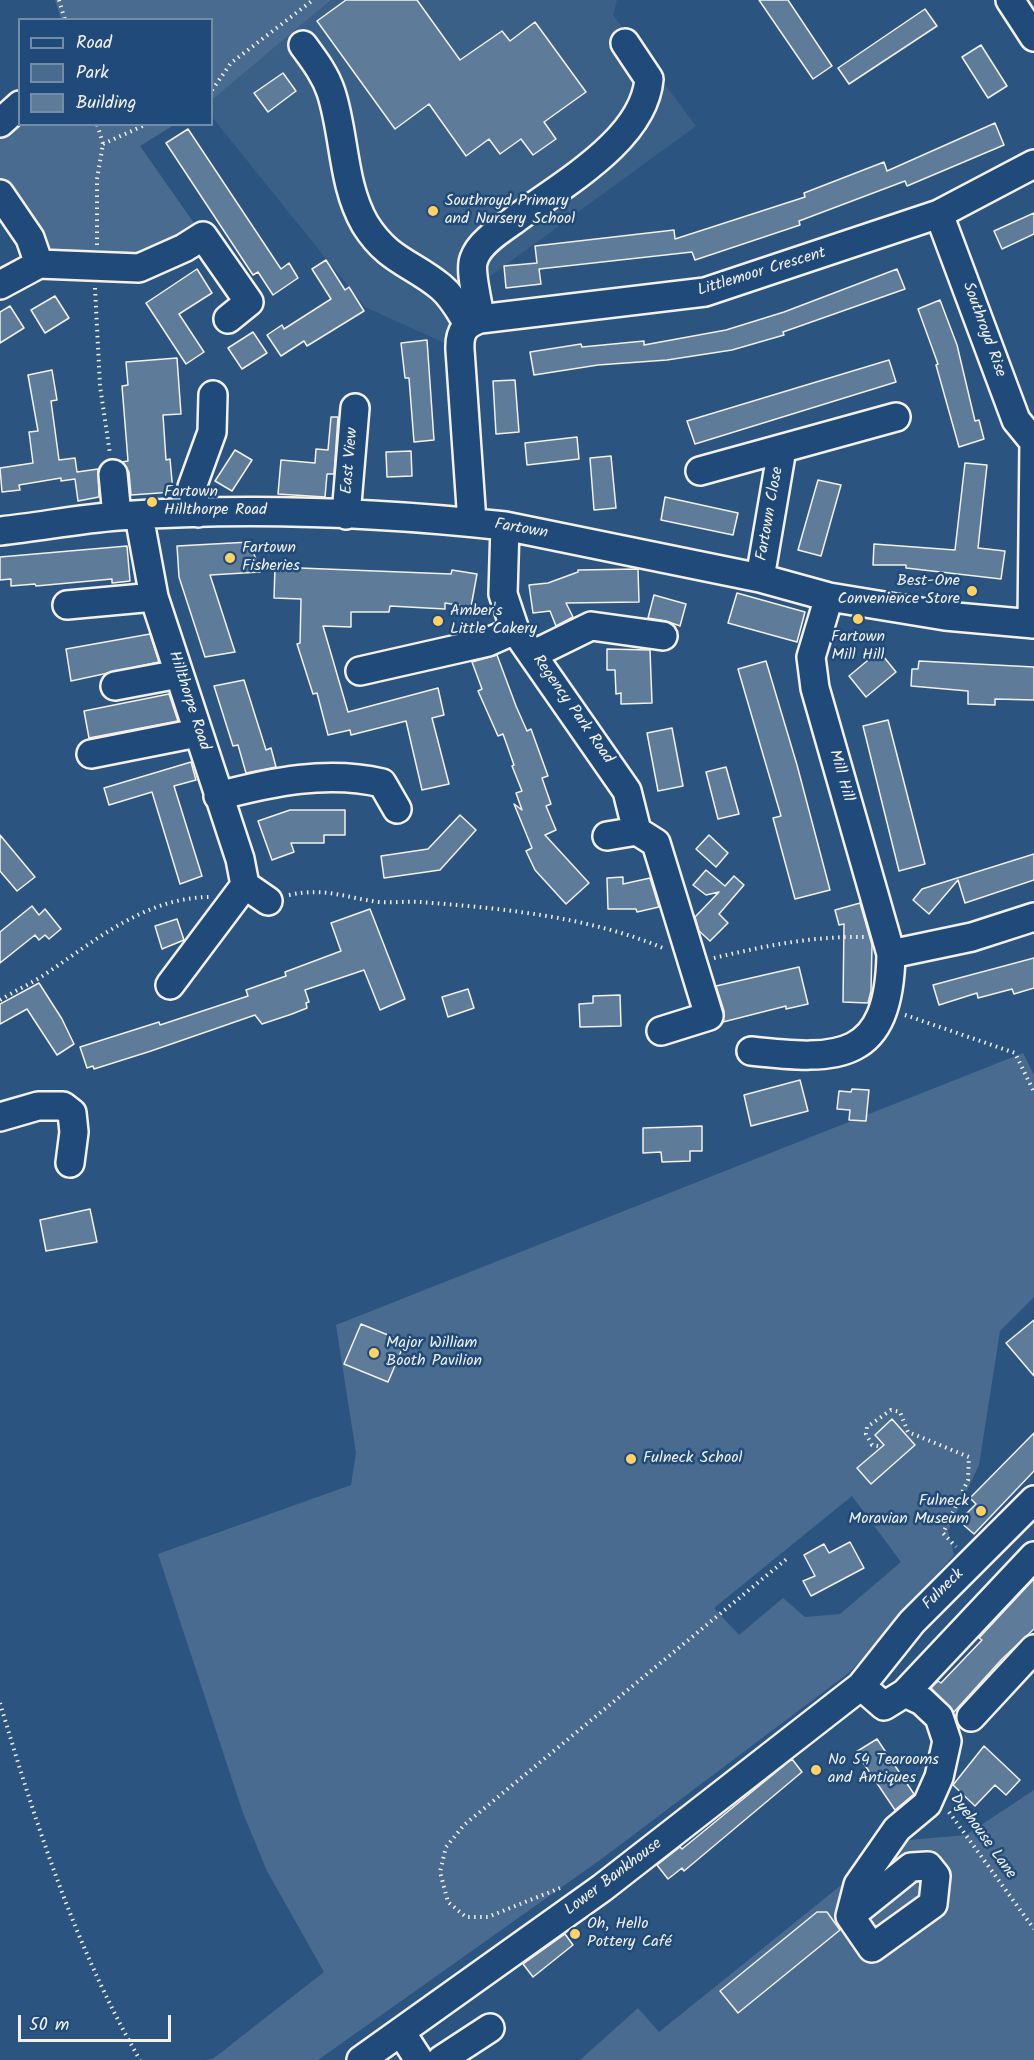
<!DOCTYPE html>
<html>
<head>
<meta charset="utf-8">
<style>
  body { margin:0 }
  #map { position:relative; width:1034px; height:2060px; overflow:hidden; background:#2c5481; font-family:Kalam,sans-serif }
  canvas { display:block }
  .legend { position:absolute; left:18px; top:18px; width:195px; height:108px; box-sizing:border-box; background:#1f4a7a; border:2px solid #748da6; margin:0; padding:8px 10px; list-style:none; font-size:18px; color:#f4f1e8 }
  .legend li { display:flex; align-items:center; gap:12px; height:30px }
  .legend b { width:30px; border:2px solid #748da6 }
  .scale { position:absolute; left:18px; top:2015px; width:153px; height:27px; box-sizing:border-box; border:3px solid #f4f1e8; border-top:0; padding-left:8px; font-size:18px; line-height:21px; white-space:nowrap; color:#f4f1e8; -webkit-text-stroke:4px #1f4a7a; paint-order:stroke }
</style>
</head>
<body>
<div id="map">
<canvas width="1034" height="2060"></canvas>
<ul class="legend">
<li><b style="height:8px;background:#1f4a7a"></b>Road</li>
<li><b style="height:16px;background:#496b90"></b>Park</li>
<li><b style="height:16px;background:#5e7b9a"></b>Building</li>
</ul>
<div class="scale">50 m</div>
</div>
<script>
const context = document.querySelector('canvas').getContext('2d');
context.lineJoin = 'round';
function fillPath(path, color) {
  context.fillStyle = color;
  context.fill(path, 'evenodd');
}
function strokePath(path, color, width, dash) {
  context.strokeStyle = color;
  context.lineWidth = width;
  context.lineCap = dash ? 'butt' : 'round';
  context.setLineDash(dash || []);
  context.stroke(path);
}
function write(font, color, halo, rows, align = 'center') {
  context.font = font + ' Kalam,sans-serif';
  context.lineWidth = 5;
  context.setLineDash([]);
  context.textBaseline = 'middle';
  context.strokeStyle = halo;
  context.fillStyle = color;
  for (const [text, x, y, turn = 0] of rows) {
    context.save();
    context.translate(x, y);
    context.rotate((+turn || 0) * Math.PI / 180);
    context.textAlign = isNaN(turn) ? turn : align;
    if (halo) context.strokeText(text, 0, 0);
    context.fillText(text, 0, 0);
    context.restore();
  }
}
const built = new Path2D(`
  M 331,0 L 617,0 L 613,15 L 696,126 L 463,296 L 460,350 L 365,307 L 212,117 L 212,100 Z`);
const green = new Path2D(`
  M 55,0 L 331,0 L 212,100 L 212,20 L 61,19 Z
  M 19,120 L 20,124 L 174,125 L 140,146 L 203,236 L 139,268 L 39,264 L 0,194 L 0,135 Z
  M 1023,1053 L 1034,1075 L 1034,1297 L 1000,1331 L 979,1465 L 948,1531 L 954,1555 L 850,1672 L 600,1860 L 318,2060 L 207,2060 L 214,2058 L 324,1972 L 267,1871 L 243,1813 L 158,1554 L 351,1485 L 356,1453 L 336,1325 ZM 852,1496 L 901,1562 L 840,1614 L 805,1617 L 783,1598 L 739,1635 L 714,1608 Z
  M 1034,1790 L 1034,2060 L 580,2060 L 638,2008 L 659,2032 L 896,1841 L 966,1835 Z`);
const building = new Path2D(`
  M 346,0 L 417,0 L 460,60 L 502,31 L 510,41 L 535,22 L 586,92 L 544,122 L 556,139 L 533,155 L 521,139 L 500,154 L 489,139 L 466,156 L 429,104 L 395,129 L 317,21 Z
  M 759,0 L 788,0 L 832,66 L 813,79 Z
  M 925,9 L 937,26 L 849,84 L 838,68 Z
  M 981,45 L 1007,86 L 988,98 L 962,57 Z
  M 283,73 L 296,91 L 268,112 L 254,93 Z
  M 995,123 L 1004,145 L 907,186 L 905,181 L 799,221 L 800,225 L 695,260 L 692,252 L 539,269 L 541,284 L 506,288 L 504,266 L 537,263 L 535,246 L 674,230 L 675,239 L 805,197 L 804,193 L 884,162 L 887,171 Z
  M 188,129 L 281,269 L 289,263 L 298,278 L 273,295 L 258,272 L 253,275 L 166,143 Z
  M 1034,213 L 1034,234 L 1002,249 L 994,231 Z
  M 326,260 L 345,290 L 349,287 L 364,311 L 307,346 L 304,341 L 281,356 L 267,335 L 282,325 L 284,329 L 331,299 L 312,269 Z
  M 197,269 L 212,293 L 179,314 L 204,352 L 186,364 L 146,303 Z
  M 897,269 L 905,289 L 783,332 L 784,335 L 732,350 L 667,360 L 598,365 L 534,375 L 530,352 L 581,344 L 582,347 L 644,341 L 644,345 L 726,330 L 784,312 Z
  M 55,296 L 69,318 L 45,333 L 31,310 Z
  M 940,300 L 957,345 L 975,421 L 979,420 L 984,439 L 959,447 L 936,365 L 938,364 L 918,309 Z
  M 10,306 L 24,328 L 0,343 L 0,312 Z
  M 253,332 L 267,353 L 242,369 L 228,348 Z
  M 427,340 L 434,440 L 414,442 L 409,378 L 405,378 L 401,343 Z
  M 177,358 L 181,414 L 163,415 L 166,460 L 170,459 L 173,492 L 131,495 L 129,472 L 122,462 L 128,461 L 122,386 L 128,385 L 126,362 Z
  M 889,360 L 896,382 L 695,444 L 687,421 Z
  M 52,370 L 57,400 L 51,401 L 59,460 L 75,458 L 77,472 L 98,469 L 99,497 L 78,501 L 75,479 L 61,481 L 61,478 L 19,485 L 20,490 L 2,492 L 0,468 L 33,463 L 29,432 L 38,431 L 28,375 Z
  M 515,380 L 519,432 L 496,434 L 493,381 Z
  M 331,417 L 338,417 L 334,474 L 327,474 L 325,497 L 278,494 L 281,460 L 315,463 L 316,449 L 328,450 Z
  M 577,437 L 579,459 L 527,465 L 525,443 Z
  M 235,450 L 252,460 L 232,491 L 215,481 Z
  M 411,451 L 412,476 L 387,477 L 386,452 Z
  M 611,456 L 616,508 L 594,510 L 590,458 Z
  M 965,463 L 987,465 L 978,548 L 1005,551 L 1001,579 L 906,568 L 906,565 L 873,565 L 874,544 L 955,550 Z
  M 818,480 L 841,485 L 821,556 L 798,550 Z
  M 665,497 L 738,513 L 733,535 L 661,520 Z
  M 250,542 L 260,572 L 210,575 L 235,652 L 205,657 L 179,577 L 177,546 Z
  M 127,546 L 130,581 L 112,583 L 112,579 L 36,586 L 35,584 L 11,586 L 11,579 L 0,580 L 0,557 Z
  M 275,567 L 451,574 L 452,570 L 477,574 L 471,607 L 445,603 L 445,609 L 390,606 L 389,612 L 351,612 L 351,627 L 323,626 L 348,712 L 438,688 L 444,715 L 432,718 L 449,784 L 422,790 L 406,721 L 351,735 L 350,730 L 328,735 L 317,693 L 313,694 L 297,644 L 300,643 L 301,599 L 274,598 Z
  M 638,569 L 639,602 L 566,603 L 573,617 L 556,626 L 550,611 L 533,613 L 529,585 L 548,583 L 578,572 L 578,570 Z
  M 737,593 L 805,612 L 797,642 L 728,623 Z
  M 654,595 L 686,604 L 680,626 L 666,621 L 648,618 Z
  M 150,634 L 159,662 L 71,681 L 66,649 Z
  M 607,649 L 650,650 L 652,703 L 621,704 L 621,693 L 616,694 L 615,670 L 607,670 Z
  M 879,651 L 896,672 L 866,697 L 849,676 Z
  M 497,655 L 516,706 L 527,731 L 531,729 L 548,776 L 542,778 L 551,804 L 546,806 L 556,830 L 545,835 L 589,883 L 566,904 L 535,870 L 526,851 L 532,848 L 514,804 L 522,810 L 516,793 L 522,791 L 512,766 L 514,765 L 503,734 L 498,736 L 478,691 L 482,689 L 472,662 Z
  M 766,661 L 797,765 L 830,890 L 795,899 L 773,818 L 781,816 L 738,669 Z
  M 919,661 L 1034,667 L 1034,700 L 995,699 L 995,705 L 968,704 L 968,691 L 911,686 L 912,669 L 918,669 Z
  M 244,680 L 266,750 L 271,748 L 276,767 L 246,773 L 238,745 L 233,746 L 214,686 Z
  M 169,694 L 178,721 L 89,738 L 84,711 Z
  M 888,720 L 925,864 L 899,871 L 863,726 Z
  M 672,728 L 683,786 L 658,791 L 647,733 Z
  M 191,762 L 196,780 L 174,786 L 202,876 L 180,884 L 152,792 L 109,805 L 104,788 Z
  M 726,767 L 739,814 L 718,819 L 706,772 Z
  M 290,810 L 345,810 L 345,835 L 324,835 L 324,843 L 291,843 L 294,852 L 272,860 L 258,821 Z
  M 460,815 L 476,830 L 440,870 L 384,878 L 381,856 L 428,849 Z
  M 0,835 L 35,877 L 17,891 L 0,871 Z
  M 709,835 L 728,853 L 716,867 L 696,849 Z
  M 1034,854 L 1034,880 L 965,903 L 958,880 L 929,914 L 913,900 L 922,889 Z
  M 706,870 L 725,886 L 734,876 L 744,885 L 719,914 L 728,923 L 710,941 L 699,931 L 695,917 L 719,892 L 706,895 L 693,885 Z
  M 623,877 L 623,884 L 650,878 L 659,907 L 637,912 L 636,909 L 608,909 L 607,878 Z
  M 860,903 L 872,945 L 871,991 L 868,1003 L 843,1002 L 844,924 L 839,925 L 835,910 Z
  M 32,906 L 39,915 L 45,909 L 61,929 L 49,939 L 45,935 L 39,940 L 35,935 L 0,963 L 0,932 Z
  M 370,909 L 405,999 L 380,1010 L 364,970 L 305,990 L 309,1002 L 306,1003 L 307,1008 L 292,1014 L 262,1024 L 255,1015 L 151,1051 L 94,1069 L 93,1066 L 87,1068 L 80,1047 L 159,1022 L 160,1025 L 248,996 L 246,990 L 286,976 L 285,972 L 341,951 L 331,923 Z
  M 177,919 L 184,940 L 162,949 L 155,926 Z
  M 1034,958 L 1034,988 L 1014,994 L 1012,989 L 978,998 L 977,993 L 939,1005 L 933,985 Z
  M 799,967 L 808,1004 L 786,1009 L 786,1006 L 723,1022 L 724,1011 L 716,986 Z
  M 39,983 L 62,1019 L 74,1044 L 57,1055 L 27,1009 L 0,1024 L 0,1004 Z
  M 468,989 L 474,1008 L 448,1017 L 442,997 Z
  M 620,995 L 621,1026 L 580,1027 L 579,1004 L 593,1003 L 593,996 Z
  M 800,1080 L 808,1111 L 751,1126 L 744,1095 Z
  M 852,1089 L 869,1090 L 866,1121 L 849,1120 L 850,1110 L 837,1109 L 839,1091 L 851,1092 Z
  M 702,1126 L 702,1151 L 690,1151 L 690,1161 L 662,1162 L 661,1152 L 643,1153 L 643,1128 Z
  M 90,1209 L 97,1242 L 46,1251 L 40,1220 Z
  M 1034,1320 L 1034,1376 L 1006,1343 Z
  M 361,1324 L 405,1342 L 388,1382 L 344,1364 Z
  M 892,1419 L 915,1445 L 871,1484 L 857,1468 L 884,1445 L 875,1435 Z
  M 1034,1433 L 1034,1471 L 974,1534 L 959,1521 L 976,1504 L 970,1498 Z
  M 850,1542 L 864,1568 L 811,1596 L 803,1581 L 815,1576 L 804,1555 L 824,1544 L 829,1553 Z
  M 1034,1579 L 1034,1629 L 1002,1659 L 954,1712 L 931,1688 L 938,1681 L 941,1683 L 982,1640 L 979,1638 Z
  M 877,1739 L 914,1794 L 895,1810 L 856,1752 Z
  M 984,1746 L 1020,1780 L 1006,1795 L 995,1785 L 975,1806 L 953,1785 Z
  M 792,1759 L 802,1772 L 684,1871 L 682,1868 L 668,1879 L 657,1865 L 680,1847 L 682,1849 Z
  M 817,1912 L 827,1912 L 840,1930 L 738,2013 L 720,1991 Z
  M 565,1934 L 573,1945 L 533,1977 L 523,1964 Z`);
const path = new Path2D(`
  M 59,0 L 65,20
  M 212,90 L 231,63 L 313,0
  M 103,144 L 147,124
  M 97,245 L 97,179 L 103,144 L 97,124
  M 95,288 L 100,386 L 110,454
  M 289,895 C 326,887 346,898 379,902 C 393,903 407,901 420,902 C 500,908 592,917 665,949
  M 714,958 C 764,946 813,936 864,937
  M 0,1000 C 15,991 30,984 44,975 C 96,940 145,898 209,897
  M 905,1015 L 1015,1053 L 1034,1092
  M 878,1446 L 872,1445 L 866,1434 L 867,1427 L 891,1410 L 900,1412 L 908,1432 L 969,1457 L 968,1480 L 943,1533 L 956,1547
  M 0,1703 C 36,1824 76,1950 140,2060
  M 949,1812 L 1034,1929
  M 560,1888 L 488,1917 L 466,1917 L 448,1902 L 440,1872 L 446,1847 L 464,1825 L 789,1557`);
const minor = new Path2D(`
  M 1010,0 L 1034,37
  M 303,45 C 314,60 325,74 331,92 C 345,135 342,184 365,224 C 388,261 412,263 441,287 C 453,297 460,311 468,324
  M 0,123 L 20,105
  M 0,194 L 30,238 L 39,264
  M 939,214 L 1016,420 L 1034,442
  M 0,285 L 39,264 L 139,268 L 184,248 L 203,236 L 249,302 L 228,319
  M 480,319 C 479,305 469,271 474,259 C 479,243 500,230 513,221 C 559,186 644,141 649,79 L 625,43
  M 700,471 L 896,417
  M 113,474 L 117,516
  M 198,513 L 192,487 L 212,432 L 213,395
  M 346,515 L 355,408
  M 139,516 L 154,597 L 240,859 L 245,885 L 170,985
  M 472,522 L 460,350 C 459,333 464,324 480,319 L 705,292 L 939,214 L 1034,164
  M 505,526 L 503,594 L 515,630 L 627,791 L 637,831 L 607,836
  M 0,531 C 39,527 78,519 118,516 C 245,507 378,512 505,526 L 760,578 L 829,597 L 945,616 L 1034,624
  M 760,578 L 782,449
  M 67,605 L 154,597
  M 1032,624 L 1034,442
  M 534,654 L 591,626 L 663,636
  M 360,671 L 488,642 L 515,630
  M 115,686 L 179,674
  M 91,754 L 197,733
  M 218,796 C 272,782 327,770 382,783 L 397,809
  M 637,831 L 656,843 L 709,1016 L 661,1031
  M 245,885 L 268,901
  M 891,954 L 972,937 L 1034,917
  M 751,1051 C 840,1061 889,1061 891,954 L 815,688 L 811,657 L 829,597
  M 0,1117 L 38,1106 L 63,1106 L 72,1113 L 74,1132 L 70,1163
  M 905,1693 L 1034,1556
  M 971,1717 L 1034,1649
  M 850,1916 L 911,1867 L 928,1866 L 936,1876 L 933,1904 L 872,1948 L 850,1916 L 858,1885 L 897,1829 L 927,1804 L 939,1777 L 947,1741 L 939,1717 L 922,1701 L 905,1693 L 884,1706 L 861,1686
  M 401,2032 L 419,2060
  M 361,2060 L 602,1888 L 861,1686 L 912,1622 L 1034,1500
  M 441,2060 L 490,2028`);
const markers = [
  [433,211,6,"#ffd166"],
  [152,502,6,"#ffd166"],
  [230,558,6,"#ffd166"],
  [972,591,6,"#ffd166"],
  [858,619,6,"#ffd166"],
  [438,621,6,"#ffd166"],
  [374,1353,6,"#ffd166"],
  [631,1459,6,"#ffd166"],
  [981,1511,6,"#ffd166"],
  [816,1770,6,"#ffd166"],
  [575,1934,6,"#ffd166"]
];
const poiNames = [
  ["Southroyd Primary",445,202],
  ["and Nursery School",445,220],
  ["Fartown",164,493],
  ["Hillthorpe Road",164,511],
  ["Fartown",242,549],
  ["Fisheries",242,567],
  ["Best-One",960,582,"right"],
  ["Convenience Store",960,600,"right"],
  ["Amber's",450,612],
  ["Little Cakery",450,630],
  ["Fartown",858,638,"center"],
  ["Mill Hill",858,656,"center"],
  ["Major William",386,1344],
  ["Booth Pavilion",386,1362],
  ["Fulneck School",643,1459],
  ["Fulneck",969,1502,"right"],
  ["Moravian Museum",969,1520,"right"],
  ["No 54 Tearooms",828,1761],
  ["and Antiques",828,1779],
  ["Oh, Hello",587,1925],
  ["Pottery Café",587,1943]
];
const streetNames = [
  ["Littlemoor Crescent",762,273,-17],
  ["Southroyd Rise",983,330,70],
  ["East View",351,461,-85],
  ["Fartown Close",771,514,-80],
  ["Fartown",521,530,10],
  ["Hillthorpe Road",188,701,72],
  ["Regency Park Road",572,710,55],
  ["Mill Hill",840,776,74],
  ["Fulneck",944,1590,-45],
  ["Dyehouse Lane",982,1837,54],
  ["Lower Bankhouse",614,1878,-37]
];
fillPath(built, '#3b6088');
fillPath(green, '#496b90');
fillPath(building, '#5e7b9a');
strokePath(building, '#f4f1e8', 1.5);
strokePath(minor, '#f4f1e8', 32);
strokePath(path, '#f4f1e8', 4, [1.5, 4.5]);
strokePath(minor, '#1f4a7a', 27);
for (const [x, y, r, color] of markers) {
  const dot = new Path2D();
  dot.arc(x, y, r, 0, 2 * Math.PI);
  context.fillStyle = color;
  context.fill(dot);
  strokePath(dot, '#1f4a7a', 2);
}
write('16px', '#f4f1e8', '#1f4a7a', poiNames, 'left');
write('16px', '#f4f1e8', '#1f4a7a', streetNames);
</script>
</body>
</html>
